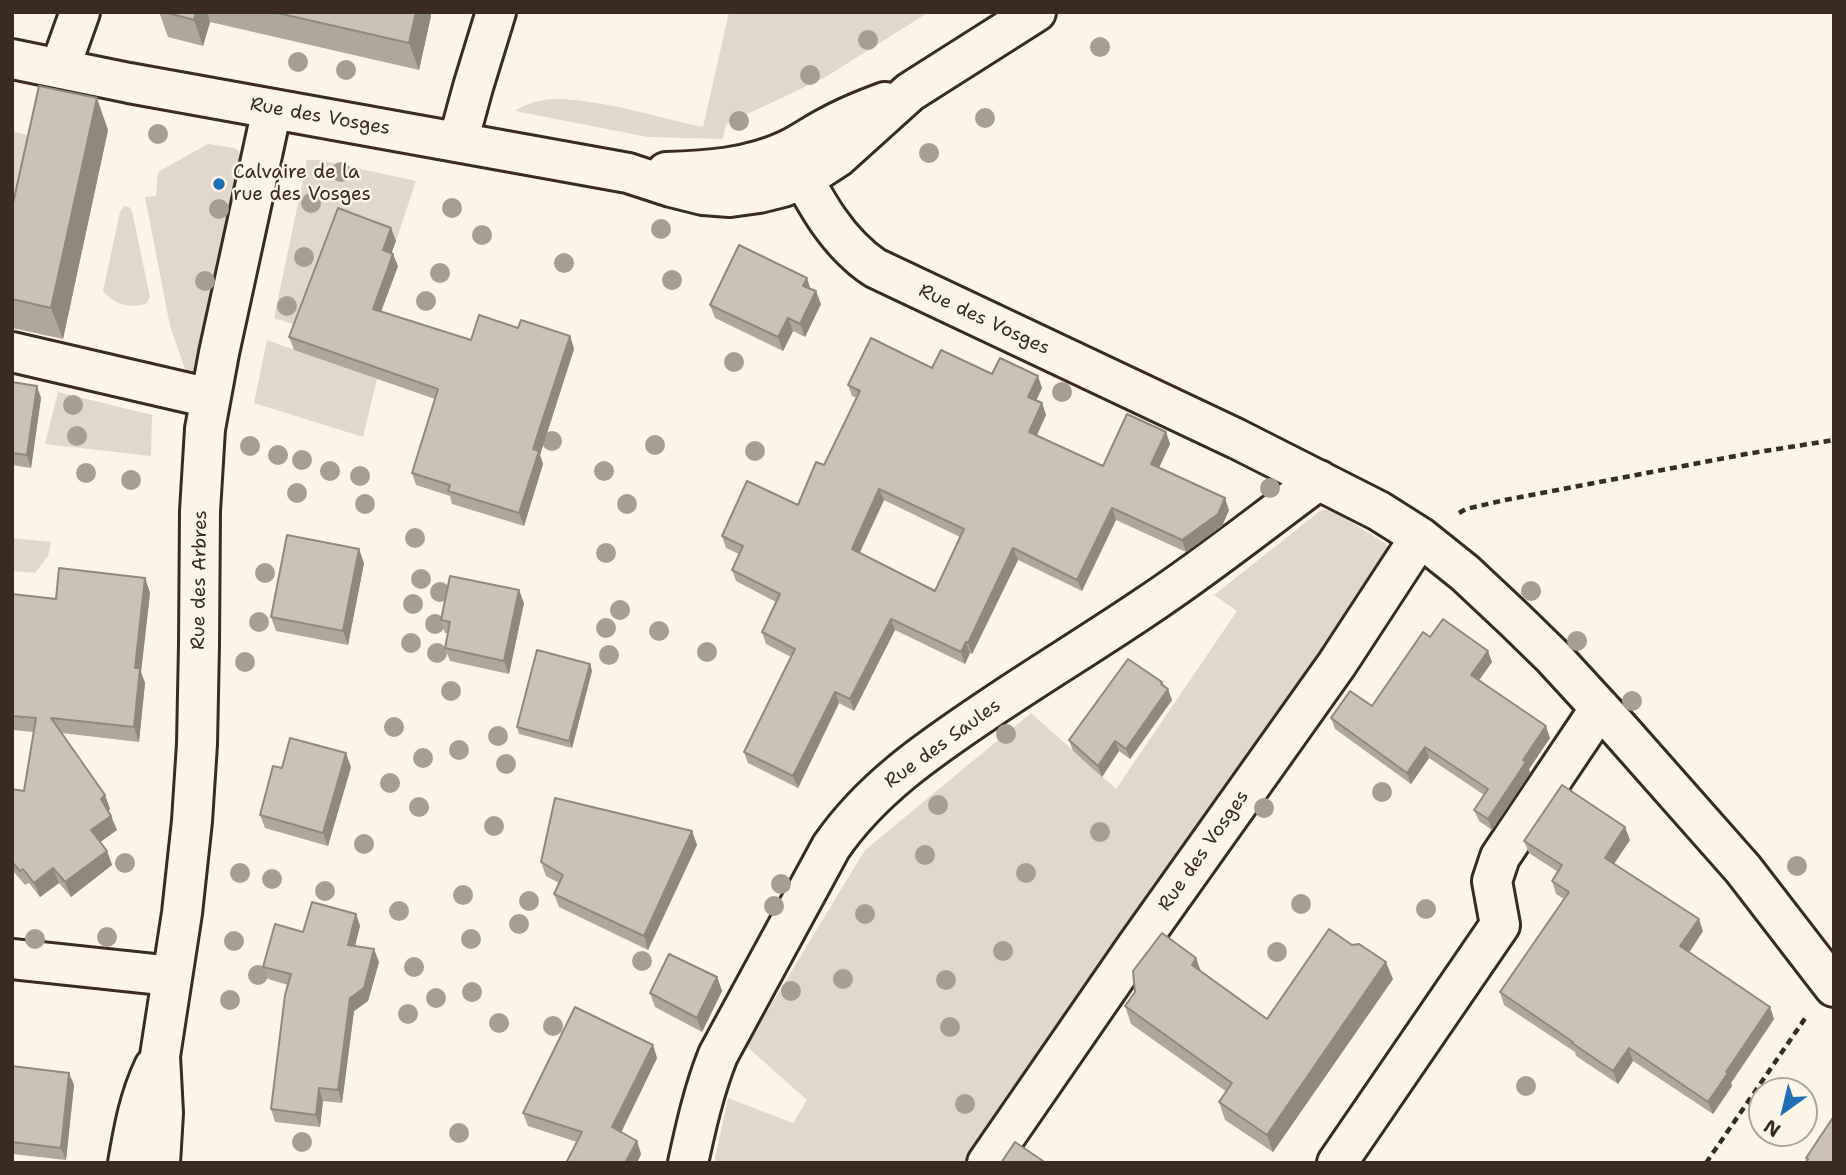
<!DOCTYPE html>
<html>
<head>
<meta charset="utf-8">
<style>
  body { margin:0 }
  #map { position:relative; width:1846px; height:1175px; overflow:hidden; background:#fcf5e5; font-family:"Shantell Sans",sans-serif }
  canvas { display:block }
  .frame { position:absolute; inset:0; border:14px solid #3b2a1e; pointer-events:none }
  .north { position:absolute; left:1748px; top:1077px; width:70px; height:70px; box-sizing:border-box; background:#fcf5e5; border:2px solid #afa495; border-radius:50%; rotate:214deg; font-size:19px; font-weight:700; line-height:28px; text-align:center; color:#3b2a1e }
  .north::after { content:''; display:block; margin:auto; width:24px; height:32px; background:#1f6fb2; clip-path:polygon(50% 0,100% 100%,50% 72%,0 100%) }
</style>
</head>
<body>
<div id="map">
<canvas width="1846" height="1175"></canvas>
<div class="frame"></div>
<div class="north">N</div>
</div>
<script>
const context = document.querySelector('canvas').getContext('2d');
context.lineJoin = 'round';
function fillPath(path, color) {
  context.fillStyle = color;
  context.fill(path, 'evenodd');
}
function strokePath(path, color, width, dash) {
  context.strokeStyle = color;
  context.lineWidth = width;
  context.lineCap = dash ? 'butt' : 'round';
  context.setLineDash(dash || []);
  context.stroke(path);
}
function write(font, color, halo, rows, align = 'center') {
  context.font = font + ' "Shantell Sans",sans-serif';
  context.lineWidth = 5;
  context.setLineDash([]);
  context.textBaseline = 'middle';
  context.strokeStyle = halo;
  context.fillStyle = color;
  for (const [text, x, y, turn = 0] of rows) {
    context.save();
    context.translate(x, y);
    context.rotate((+turn || 0) * Math.PI / 180);
    context.textAlign = isNaN(turn) ? turn : align;
    if (halo) context.strokeText(text, 0, 0);
    context.fillText(text, 0, 0);
    context.restore();
  }
}
const green = new Path2D(`
  M 729,12 L 929,12 L 824,78 L 726,124 L 723,139 L 648,137 L 515,111 C 527,103 542,99 556,99 C 606,100 655,117 703,127 Z
  M 12,131 L 46,140 L 12,283 Z
  M 208,144 L 235,148 L 241,154 L 196,368 L 191,373 L 185,369 L 170,326 L 145,197 L 156,196 L 158,172 Z
  M 307,160 L 319,160 L 416,181 L 396,241 L 317,332 L 274,318 Z
  M 124,206 L 129,207 L 132,211 L 150,297 L 147,303 C 133,310 113,304 103,291 L 120,212 Z
  M 267,340 L 377,379 L 363,437 L 254,403 Z
  M 58,392 L 152,415 L 151,456 L 45,444 Z
  M 1331,510 L 1385,543 L 1391,554 L 970,1163 L 714,1163 L 728,1098 L 793,1123 L 807,1100 L 746,1046 L 865,850 L 1031,713 L 1116,789 L 1237,611 L 1214,595 L 1320,511 Z
  M 12,538 L 51,542 L 48,556 L 35,573 L 12,571 Z`);
const path = new Path2D(`
  M 1459,513 L 1466,509 L 1505,500 L 1746,454 L 1834,440
  M 1706,1163 L 1806,1017`);
const minor = new Path2D(`
  M 60,68 L 80,12
  M 458,142 L 473,87 L 496,12
  M 788,150 C 811,193 833,240 875,268 L 1237,439 L 1379,511 L 1420,537 L 1465,573 L 1514,619 L 1553,657 L 1621,731 L 1743,869 L 1834,987
  M 12,352 L 210,398
  M 12,959 L 172,976
  M 128,1163 C 134,1129 139,1099 154,1067
  M 160,1163 L 163,1113 L 160,1056 L 182,913 L 192,821 L 197,744 L 199,644 L 200,511 L 205,429 L 219,353 L 272,109
  M 688,1163 C 696,1126 704,1090 718,1055 L 831,847 C 871,789 928,750 986,711 C 1039,675 1094,642 1147,606 C 1206,567 1262,522 1319,480
  M 987,1163 L 1136,947 L 1337,664 L 1420,537
  M 1337,1163 L 1500,925 L 1492,881 L 1500,857 L 1600,708`);
const major = new Path2D(`
  M 12,59 L 129,83 L 628,173 L 671,187 L 703,195 L 730,197 L 759,193 L 783,187 L 804,179 L 838,157 L 910,92 L 1036,12
  M 666,172 C 707,171 749,168 788,150 C 802,143 816,133 830,126 C 848,116 866,109 885,102`);
const trees = [
  [868,40],
  [1100,47],
  [298,62],
  [346,70],
  [810,75],
  [985,118],
  [739,121],
  [158,134],
  [929,153],
  [341,172],
  [311,203],
  [452,208],
  [219,209],
  [661,229],
  [482,235],
  [304,257],
  [564,263],
  [440,273],
  [672,280],
  [205,281],
  [426,301],
  [287,306],
  [734,362],
  [1062,392],
  [73,405],
  [77,436],
  [552,441],
  [655,445],
  [250,446],
  [755,451],
  [278,455],
  [302,460],
  [330,471],
  [604,471],
  [86,473],
  [360,476],
  [131,480],
  [1270,488],
  [297,493],
  [365,504],
  [627,504],
  [415,538],
  [606,553],
  [265,573],
  [421,579],
  [1531,591],
  [440,592],
  [413,604],
  [620,610],
  [259,622],
  [435,624],
  [606,628],
  [659,631],
  [1577,641],
  [411,643],
  [707,652],
  [437,653],
  [609,655],
  [245,662],
  [451,691],
  [1632,701],
  [394,727],
  [1006,734],
  [498,736],
  [459,750],
  [423,758],
  [506,764],
  [390,783],
  [1382,792],
  [938,805],
  [419,807],
  [1264,808],
  [494,826],
  [1100,832],
  [364,844],
  [925,855],
  [125,863],
  [1797,866],
  [240,873],
  [1026,873],
  [272,879],
  [781,884],
  [325,891],
  [463,895],
  [529,901],
  [1301,904],
  [774,906],
  [1426,909],
  [399,911],
  [865,914],
  [519,924],
  [107,937],
  [35,939],
  [471,939],
  [234,941],
  [1003,951],
  [1277,952],
  [642,961],
  [414,967],
  [258,975],
  [843,979],
  [946,980],
  [791,991],
  [472,992],
  [436,998],
  [230,1000],
  [408,1014],
  [499,1023],
  [553,1026],
  [950,1027],
  [1526,1086],
  [965,1104],
  [459,1133],
  [302,1142]
];
const wall = new Path2D(`
  M 159,12 L 430,12 L 431,16 L 419,70 L 210,22 L 203,46 L 168,37 Z
  M 108,130 L 63,339 L 12,328 L 12,208 Z
  M 396,241 L 391,253 L 398,266 L 381,312 L 471,340 L 518,328 L 570,336 L 574,349 L 540,455 L 543,464 L 524,526 L 452,504 L 450,496 L 416,485 L 412,473 L 435,399 L 294,350 L 289,337 Z
  M 811,289 L 821,304 L 805,337 L 793,331 L 783,351 L 715,318 L 710,305 Z
  M 932,368 L 1042,388 L 1036,401 L 1042,403 L 1046,415 L 1037,435 L 1103,466 L 1166,432 L 1170,444 L 1159,468 L 1229,510 L 1222,526 L 1186,552 L 1116,520 L 1082,591 L 1018,560 L 972,654 L 970,653 L 965,664 L 895,630 L 854,711 L 839,703 L 798,788 L 748,763 L 744,752 L 791,657 L 766,644 L 762,632 L 776,602 L 736,581 L 732,570 L 739,554 L 726,548 L 722,536 L 798,505 L 824,465 L 857,398 L 852,396 L 848,385 ZM 884,500 L 960,537 L 935,591 L 859,553 Z
  M 12,382 L 41,398 L 31,468 L 12,465 Z
  M 364,563 L 348,645 L 276,631 L 271,617 Z
  M 145,578 L 150,593 L 141,672 L 145,683 L 139,742 L 61,733 L 105,795 L 110,809 L 108,811 L 111,816 L 117,830 L 100,842 L 107,851 L 112,865 L 71,897 L 59,883 L 40,897 L 29,883 L 25,885 L 12,870 L 12,789 L 24,791 L 34,732 L 12,730 L 12,594 L 56,599 Z
  M 524,603 L 509,674 L 450,661 L 445,648 L 448,633 L 445,633 L 441,620 Z
  M 1430,637 L 1492,662 L 1479,680 L 1550,738 L 1529,769 L 1530,773 L 1492,830 L 1479,821 L 1474,810 L 1484,795 L 1429,758 L 1411,784 L 1335,729 L 1331,718 L 1372,706 Z
  M 590,664 L 592,671 L 572,748 L 519,734 L 517,727 Z
  M 1164,686 L 1172,700 L 1130,759 L 1119,751 L 1102,777 L 1073,751 L 1069,740 Z
  M 351,767 L 328,846 L 265,828 L 260,815 L 282,768 Z
  M 692,831 L 697,845 L 648,950 L 559,907 L 554,894 L 559,883 L 546,876 L 541,862 Z
  M 1630,840 L 1614,863 L 1703,931 L 1689,952 L 1770,1007 L 1774,1019 L 1731,1083 L 1732,1086 L 1713,1114 L 1633,1061 L 1618,1084 L 1576,1056 L 1575,1052 L 1504,1005 L 1500,992 L 1564,899 L 1556,894 L 1552,881 L 1558,872 L 1529,853 L 1524,841 Z
  M 356,914 L 360,926 L 355,946 L 379,962 L 368,1001 L 354,1011 L 342,1103 L 323,1101 L 320,1127 L 275,1122 L 271,1109 L 288,985 L 268,979 L 263,967 L 303,932 Z
  M 1196,958 L 1201,971 L 1267,1019 L 1393,979 L 1273,1152 L 1225,1120 L 1219,1102 L 1227,1092 L 1131,1024 L 1125,1006 Z
  M 717,977 L 722,991 L 702,1032 L 655,1007 L 650,993 Z
  M 653,1045 L 657,1058 L 621,1132 L 637,1141 L 641,1154 L 637,1163 L 566,1163 L 577,1142 L 528,1126 L 523,1113 Z
  M 12,1066 L 69,1073 L 74,1085 L 66,1160 L 12,1154 Z`);
const shadedWall = new Path2D(`
  M 196,12 L 207,12 L 210,22 L 203,46 L 194,20 Z
  M 416,12 L 430,12 L 431,16 L 419,70 L 409,43 Z
  M 97,98 L 108,130 L 63,339 L 51,308 Z
  M 391,228 L 396,241 L 388,263 L 383,250 Z
  M 393,254 L 398,266 L 377,322 L 373,309 Z
  M 807,278 L 811,291 L 803,286 Z
  M 816,291 L 821,304 L 805,337 L 800,324 Z
  M 788,318 L 793,331 L 783,351 L 778,337 Z
  M 570,336 L 574,349 L 540,455 L 543,464 L 524,526 L 519,513 L 533,449 Z
  M 1038,376 L 1042,388 L 1032,409 L 1028,397 Z
  M 37,386 L 41,398 L 31,468 L 27,455 Z
  M 1042,403 L 1046,415 L 1033,443 L 1029,432 Z
  M 1166,432 L 1170,444 L 1155,476 L 1151,464 Z
  M 879,489 L 884,500 L 856,561 L 852,549 Z
  M 1225,498 L 1229,510 L 1222,526 L 1186,552 L 1182,540 Z
  M 1112,508 L 1116,520 L 1082,591 L 1077,580 Z
  M 1013,548 L 1018,560 L 972,654 L 968,643 Z
  M 359,549 L 364,563 L 348,645 L 343,631 Z
  M 145,578 L 150,593 L 141,672 L 145,683 L 139,742 L 134,727 L 135,668 Z
  M 519,590 L 524,603 L 509,674 L 504,661 Z
  M 891,619 L 895,630 L 854,711 L 850,699 Z
  M 966,642 L 970,653 L 965,664 L 961,652 Z
  M 1488,651 L 1492,662 L 1475,686 L 1471,675 Z
  M 590,664 L 592,671 L 572,748 L 569,741 Z
  M 1162,682 L 1166,692 L 1168,689 L 1172,700 L 1130,759 L 1126,749 Z
  M 835,692 L 839,703 L 798,788 L 793,776 Z
  M 1546,726 L 1550,738 L 1529,769 L 1530,773 L 1492,830 L 1488,819 L 1523,760 Z
  M 1115,741 L 1119,751 L 1102,777 L 1098,766 Z
  M 1425,747 L 1429,758 L 1411,784 L 1407,773 Z
  M 346,753 L 351,767 L 328,846 L 323,833 Z
  M 105,795 L 110,809 L 106,813 L 101,799 Z
  M 111,816 L 117,830 L 96,845 L 91,830 Z
  M 1625,827 L 1630,840 L 1610,870 L 1605,858 Z
  M 692,831 L 697,845 L 648,950 L 644,936 Z
  M 107,851 L 112,865 L 71,897 L 65,882 Z
  M 53,868 L 59,883 L 40,897 L 34,883 Z
  M 356,914 L 360,926 L 352,957 L 348,945 Z
  M 1699,919 L 1703,931 L 1685,959 L 1680,946 Z
  M 374,949 L 379,962 L 368,1001 L 354,1011 L 342,1103 L 338,1090 L 350,998 Z
  M 1196,958 L 1202,976 L 1192,965 Z
  M 1386,962 L 1393,979 L 1273,1152 L 1267,1135 Z
  M 717,977 L 722,991 L 702,1032 L 697,1018 Z
  M 1770,1007 L 1774,1019 L 1731,1083 L 1732,1086 L 1713,1114 L 1708,1102 L 1726,1072 Z
  M 653,1045 L 657,1058 L 617,1141 L 612,1127 Z
  M 1629,1048 L 1633,1061 L 1618,1084 L 1613,1071 Z
  M 69,1073 L 74,1085 L 66,1160 L 61,1148 Z
  M 319,1088 L 323,1101 L 320,1127 L 316,1115 Z
  M 637,1141 L 641,1154 L 637,1163 L 625,1163 Z`);
const building = new Path2D(`
  M 164,12 L 196,12 L 194,20 Z
  M 273,12 L 416,12 L 409,43 Z
  M 39,86 L 97,98 L 51,308 L 12,299 L 12,208 Z
  M 338,208 L 391,228 L 383,250 L 393,254 L 373,309 L 471,340 L 479,315 L 518,328 L 521,320 L 570,336 L 533,449 L 539,451 L 519,513 L 448,491 L 450,485 L 412,473 L 438,389 L 289,337 Z
  M 739,245 L 807,278 L 803,286 L 816,291 L 800,324 L 788,318 L 778,337 L 710,305 Z
  M 871,338 L 932,368 L 941,350 L 992,374 L 1000,358 L 1038,376 L 1028,397 L 1042,403 L 1029,432 L 1103,466 L 1127,414 L 1166,432 L 1151,464 L 1225,498 L 1218,514 L 1182,540 L 1112,508 L 1077,580 L 1013,548 L 968,643 L 966,642 L 961,652 L 891,619 L 850,699 L 835,692 L 793,776 L 744,752 L 795,649 L 762,632 L 780,594 L 732,570 L 743,546 L 722,536 L 747,481 L 798,505 L 816,462 L 824,465 L 860,391 L 848,385 ZM 879,489 L 964,529 L 935,591 L 852,549 Z
  M 12,382 L 37,386 L 27,455 L 12,453 Z
  M 287,535 L 359,549 L 343,631 L 271,617 Z
  M 59,568 L 145,578 L 135,668 L 140,668 L 134,727 L 51,718 L 105,795 L 101,799 L 111,816 L 91,830 L 107,851 L 65,882 L 53,868 L 34,883 L 23,869 L 20,871 L 12,862 L 12,789 L 24,791 L 36,718 L 12,716 L 12,594 L 56,599 Z
  M 450,576 L 519,590 L 504,661 L 445,648 L 450,622 L 441,620 Z
  M 1443,619 L 1488,651 L 1471,675 L 1546,726 L 1523,760 L 1526,762 L 1488,819 L 1474,810 L 1488,789 L 1425,747 L 1407,773 L 1331,718 L 1350,691 L 1372,706 L 1423,632 L 1430,637 Z
  M 537,650 L 590,664 L 569,741 L 517,727 Z
  M 1128,659 L 1162,682 L 1161,684 L 1168,689 L 1126,749 L 1115,741 L 1098,766 L 1069,740 Z
  M 290,738 L 346,753 L 323,833 L 260,815 L 273,766 L 282,768 Z
  M 1562,785 L 1625,827 L 1605,858 L 1699,919 L 1680,946 L 1770,1007 L 1726,1072 L 1728,1073 L 1708,1102 L 1629,1048 L 1613,1071 L 1572,1043 L 1573,1042 L 1500,992 L 1569,892 L 1552,881 L 1562,865 L 1524,841 Z
  M 555,798 L 692,831 L 644,936 L 554,894 L 563,875 L 541,862 Z
  M 312,902 L 356,914 L 348,945 L 374,949 L 364,988 L 350,998 L 338,1090 L 319,1088 L 316,1115 L 271,1109 L 285,995 L 291,974 L 263,967 L 275,924 L 303,932 Z
  M 1329,929 L 1352,945 L 1359,944 L 1386,962 L 1267,1135 L 1219,1102 L 1232,1083 L 1125,1006 L 1135,992 L 1133,971 L 1162,933 L 1196,958 L 1192,965 L 1267,1019 Z
  M 669,954 L 717,977 L 697,1018 L 650,993 Z
  M 575,1007 L 653,1045 L 612,1127 L 637,1141 L 625,1163 L 566,1163 L 582,1132 L 523,1113 Z
  M 12,1066 L 69,1073 L 61,1148 L 12,1142 Z
  M 1834,1116 L 1834,1163 L 1805,1163 L 1808,1159 L 1806,1158 Z
  M 1015,1142 L 1046,1163 L 1001,1163 Z`);
const markers = [
  [219,184,7,"#1f6fb2"]
];
const streetNames = [
  ["Rue des Vosges",320,117,10],
  ["Rue des Vosges",984,320,25],
  ["Rue des Arbres",200,580,-89],
  ["Rue des Saules",943,744,-36],
  ["Rue des Vosges",1204,851,-55]
];
const poiNames = [
  ["Calvaire de la",233,173],
  ["rue des Vosges",233,195]
];
fillPath(green, '#e0d8c8');
strokePath(minor, '#3b2a1e', 44);
strokePath(major, '#3b2a1e', 44);
strokePath(path, '#3b2a1e', 4.5, [7, 5]);
strokePath(minor, '#fcf5e5', 38);
strokePath(major, '#fcf5e5', 38);
context.fillStyle = '#a89e8f';
for (const [x, y] of trees) {
  context.beginPath();
  context.arc(x, y, 10, 0, 2 * Math.PI);
  context.fill();
}
fillPath(wall, '#afa79a');
fillPath(shadedWall, '#8f887d');
fillPath(building, '#ccc2b3');
strokePath(building, '#8f887d', 2);
for (const [x, y, r, color] of markers) {
  const dot = new Path2D();
  dot.arc(x, y, r, 0, 2 * Math.PI);
  context.fillStyle = color;
  context.fill(dot);
  strokePath(dot, '#fcf5e5', 2.5);
}
write('19px', '#3b2a1e', '#fcf5e5', streetNames);
write('19px', '#3b2a1e', '#fcf5e5', poiNames, 'left');
</script>
</body>
</html>
